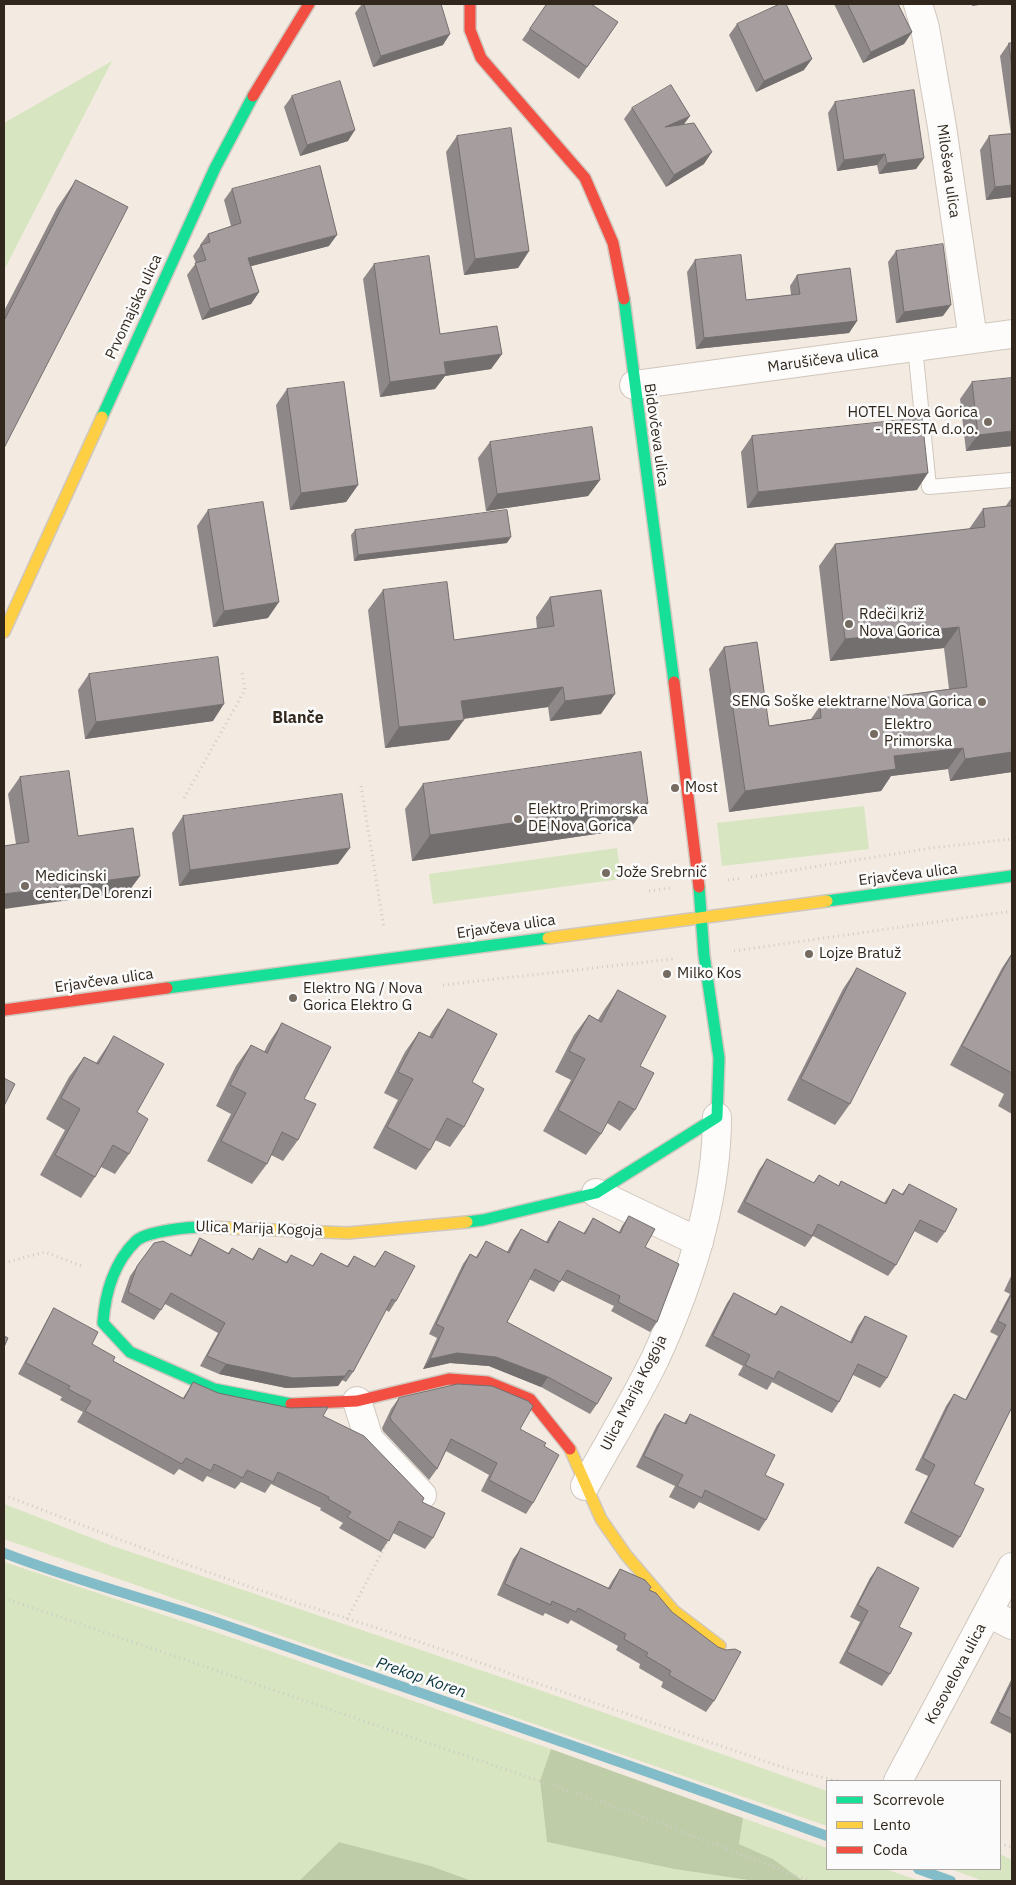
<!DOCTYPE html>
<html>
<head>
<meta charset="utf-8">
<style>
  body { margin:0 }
  #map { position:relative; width:1016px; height:1885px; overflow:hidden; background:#f3eae1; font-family:"IBM Plex Sans",sans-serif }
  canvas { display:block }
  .frame { position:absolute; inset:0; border:5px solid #31271c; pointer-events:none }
  .legend { position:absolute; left:826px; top:1780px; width:175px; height:90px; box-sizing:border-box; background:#fbfbfb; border:1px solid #aaa6a2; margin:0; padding:6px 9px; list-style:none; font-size:15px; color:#31271c }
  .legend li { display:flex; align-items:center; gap:10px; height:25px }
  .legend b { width:25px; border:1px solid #aaa6a2 }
</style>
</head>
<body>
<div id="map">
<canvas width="1016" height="1885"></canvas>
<div class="frame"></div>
<ul class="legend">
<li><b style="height:6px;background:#16e098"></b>Scorrevole</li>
<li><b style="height:6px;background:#ffcf43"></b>Lento</li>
<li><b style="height:6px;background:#f24e42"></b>Coda</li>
</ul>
</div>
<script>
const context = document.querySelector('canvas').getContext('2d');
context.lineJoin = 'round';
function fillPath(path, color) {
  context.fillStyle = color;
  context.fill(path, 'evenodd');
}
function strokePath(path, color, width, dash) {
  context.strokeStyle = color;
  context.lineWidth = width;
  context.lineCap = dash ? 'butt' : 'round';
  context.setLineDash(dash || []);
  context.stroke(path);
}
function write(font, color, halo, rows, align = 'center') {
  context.font = font + ' "IBM Plex Sans",sans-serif';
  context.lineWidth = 5;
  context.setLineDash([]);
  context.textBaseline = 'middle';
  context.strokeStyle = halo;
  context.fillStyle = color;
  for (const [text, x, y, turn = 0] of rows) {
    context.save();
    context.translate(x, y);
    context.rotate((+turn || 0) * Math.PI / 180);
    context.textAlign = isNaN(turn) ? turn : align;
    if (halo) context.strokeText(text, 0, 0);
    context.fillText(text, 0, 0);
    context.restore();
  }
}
const green = new Path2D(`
  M 112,61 L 4,270 L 4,123 Z
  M 864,806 L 869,849 L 722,866 L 717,823 Z
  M 617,848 L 621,879 L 433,904 L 429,874 Z
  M 4,1504 L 110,1545 L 548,1693 L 827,1791 L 827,1826 L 4,1539 Z
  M 4,1562 L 218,1633 L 551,1749 L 540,1782 L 547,1842 L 674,1869 L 755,1881 L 472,1881 L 431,1866 L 339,1842 L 299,1881 L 4,1881 Z
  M 743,1818 L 827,1848 L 827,1869 L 885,1869 L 920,1881 L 803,1881 L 773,1859 L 739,1844 Z
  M 1000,1854 L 1012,1860 L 1012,1881 L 983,1881 L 951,1869 L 1000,1869 Z`);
const forest = new Path2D(`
  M 551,1749 L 743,1818 L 739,1844 L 773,1859 L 803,1881 L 755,1881 L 674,1869 L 547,1842 L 540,1781 Z
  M 339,1842 L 431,1866 L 472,1881 L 299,1881 Z`);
const stream = new Path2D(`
  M 4,1553 C 73,1580 145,1598 216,1622 C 420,1693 624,1762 827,1836
  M 918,1869 L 951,1881`);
const path = new Path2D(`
  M 361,786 L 384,928
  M 184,798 L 245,690 L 242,673
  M 751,877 L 931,848 L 1012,839
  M 728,880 L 742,878
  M 649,891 L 670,888
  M 734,951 L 1012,911
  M 443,985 L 673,959
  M 4,1263 L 45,1252 L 84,1267
  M 4,1495 C 115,1538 226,1581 339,1616 C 399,1635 458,1654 516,1676 L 791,1770 L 838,1781
  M 4,1598 L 633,1813 L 810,1881
  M 347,1619 L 389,1539
  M 1000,1843 L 1012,1848`);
const lane = new Path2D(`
  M 915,347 L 929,487 L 1012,480`);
const street = new Path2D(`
  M 918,4 L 925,28 L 942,127 L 973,339
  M 634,385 L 1012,334
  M 596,1193 L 699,1242
  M 357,1401 L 369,1439 L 422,1495
  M 585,1486 C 608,1444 634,1402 655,1359 C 689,1285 717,1199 717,1117
  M 989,1613 L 1012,1625
  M 898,1781 L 1012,1567`);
const fast = new Path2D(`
  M 624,299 L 674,682
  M 102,417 L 215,168 L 253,96
  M 827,901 L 1012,876
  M 167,988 L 548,938
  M 467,1222 L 483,1220 L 596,1193 L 717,1117 L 719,1058 L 704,955 L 699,887
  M 204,1227 C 189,1227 147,1231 136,1241 C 114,1262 105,1294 103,1323 L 130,1352 L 214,1389 L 291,1404`);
const slow = new Path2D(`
  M 4,632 L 102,417
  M 548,938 L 827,901
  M 204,1227 L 348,1233 L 467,1222
  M 570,1449 L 601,1519 L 626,1555 L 674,1611 L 720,1646`);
const jam = new Path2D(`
  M 470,4 L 470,30 L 481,58 L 585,178 L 613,243 L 624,299
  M 253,96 L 309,4
  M 674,682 L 699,887
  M 4,1010 L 167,988
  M 291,1404 L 357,1401 L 449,1379 L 488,1382 L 530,1399 L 570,1449`);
const wall = new Path2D(`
  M 362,4 L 441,4 L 443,45 L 373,67 L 355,13 Z
  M 547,4 L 618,22 L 579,79 L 522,40 Z
  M 834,4 L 898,4 L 912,32 L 904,44 L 863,63 Z
  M 737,24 L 804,70 L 756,92 L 729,35 Z
  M 1009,43 L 1012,43 L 1012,197 L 986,200 L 980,150 L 989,136 L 1011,134 L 1000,56 Z
  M 292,96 L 348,141 L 300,156 L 284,107 Z
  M 835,102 L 924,158 L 916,169 L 879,174 L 877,165 L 837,171 L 828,113 Z
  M 632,108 L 683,124 L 704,164 L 666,187 L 624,119 Z
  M 457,136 L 529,251 L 518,268 L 464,275 L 446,152 Z
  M 76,180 L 4,448 L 4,311 L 57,208 Z
  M 232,189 L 329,246 L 251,266 L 259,292 L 251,304 L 202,320 L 187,275 L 196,263 L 193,256 L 200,246 L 200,245 L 208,234 L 231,226 L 224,200 Z
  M 896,251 L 943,316 L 896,323 L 888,262 Z
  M 695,260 L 746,300 L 791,295 L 790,286 L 797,275 L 857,321 L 849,333 L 696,349 L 687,272 Z
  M 374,264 L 440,334 L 502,354 L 491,369 L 445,376 L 435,389 L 380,397 L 363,279 Z
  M 972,382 L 1012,446 L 966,451 L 960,399 Z
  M 287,389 L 358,485 L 346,502 L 290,510 L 276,405 Z
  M 752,436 L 917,490 L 747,508 L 741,452 Z
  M 490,442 L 600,480 L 588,496 L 486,511 L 478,458 Z
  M 1012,497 L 1012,772 L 950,781 L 948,769 L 891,776 L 881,791 L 729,812 L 709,669 L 724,647 L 769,726 L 811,719 L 820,706 L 949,689 L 944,648 L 830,661 L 819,566 L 835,544 L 969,529 L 983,509 L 1005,507 Z
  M 208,510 L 268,618 L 213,627 L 197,526 Z
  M 355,530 L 507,543 L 354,561 L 351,535 Z
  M 383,590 L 454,640 L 537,629 L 536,617 L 550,597 L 601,714 L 550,721 L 548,707 L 463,719 L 449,740 L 385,748 L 368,610 Z
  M 89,674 L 213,721 L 85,739 L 78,690 Z
  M 20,777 L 78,836 L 140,876 L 128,892 L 16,844 L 8,794 Z
  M 423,784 L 648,803 L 630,829 L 412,861 L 405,809 Z
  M 183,816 L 338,864 L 179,886 L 172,833 Z
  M 1012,953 L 1012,1114 L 998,1106 L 1004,1094 L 950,1065 L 1002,968 Z
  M 857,968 L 850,1104 L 835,1125 L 787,1100 L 843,989 Z
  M 618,990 L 640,1066 L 635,1110 L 620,1131 L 607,1123 L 601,1134 L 586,1155 L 543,1131 L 571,1080 L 555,1072 L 574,1035 L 589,1015 L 598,1020 L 604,1010 Z
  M 448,1009 L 472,1082 L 464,1127 L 450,1147 L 435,1140 L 430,1150 L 416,1170 L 373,1148 L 398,1100 L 384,1093 L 405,1052 L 419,1032 L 429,1037 L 433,1030 Z
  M 282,1023 L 304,1099 L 298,1140 L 283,1161 L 271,1155 L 267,1164 L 252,1184 L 207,1161 L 231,1114 L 216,1106 L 236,1066 L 251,1045 L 264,1052 L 268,1044 Z
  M 114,1036 L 137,1112 L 129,1154 L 115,1174 L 101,1167 L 95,1177 L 81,1198 L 40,1175 L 65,1130 L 46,1119 L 69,1077 L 84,1057 L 96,1063 Z
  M 767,1159 L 813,1183 L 819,1175 L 838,1186 L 841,1181 L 884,1203 L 893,1189 L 902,1194 L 909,1184 L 945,1232 L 937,1243 L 914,1231 L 896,1265 L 888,1276 L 813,1236 L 805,1247 L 737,1212 L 759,1170 Z
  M 629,1216 L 645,1247 L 657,1322 L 650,1332 L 611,1311 L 614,1306 L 561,1280 L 554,1292 L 529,1279 L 507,1322 L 597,1404 L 590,1414 L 541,1387 L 489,1366 L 450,1363 L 423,1369 L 437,1338 L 429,1334 L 463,1264 L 470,1254 L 476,1257 L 486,1241 L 507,1252 L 514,1239 L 521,1229 L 546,1242 L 552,1231 L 559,1221 L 583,1234 L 593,1218 L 619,1232 L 622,1226 Z
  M 200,1238 L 228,1253 L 232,1248 L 252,1259 L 259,1248 L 286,1262 L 291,1255 L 312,1266 L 321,1253 L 347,1266 L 354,1256 L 374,1267 L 385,1251 L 396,1301 L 389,1312 L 386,1310 L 353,1372 L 346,1382 L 342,1380 L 338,1386 L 286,1388 L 219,1374 L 200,1366 L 218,1333 L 165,1304 L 154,1320 L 121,1302 L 130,1276 L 154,1243 L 190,1255 Z
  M 1012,1274 L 1012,1407 L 974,1484 L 960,1537 L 953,1548 L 904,1523 L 928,1476 L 915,1470 L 946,1406 L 954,1394 L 965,1400 L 998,1336 L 990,1332 L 1010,1294 L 1004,1291 Z
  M 734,1293 L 775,1314 L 781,1306 L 850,1342 L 858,1326 L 865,1316 L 887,1378 L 880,1388 L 853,1375 L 839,1402 L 832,1413 L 772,1382 L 767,1390 L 738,1375 L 743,1366 L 705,1346 L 727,1303 Z
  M 54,1308 L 92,1344 L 113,1361 L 183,1398 L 193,1382 L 218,1393 L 323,1416 L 422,1502 L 433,1538 L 425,1549 L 393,1533 L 381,1552 L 339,1528 L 343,1523 L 320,1510 L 321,1508 L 271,1484 L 265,1493 L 241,1482 L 235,1489 L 207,1476 L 203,1482 L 179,1469 L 174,1475 L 77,1422 L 83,1412 L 60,1400 L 62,1397 L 18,1374 L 47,1320 Z
  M 399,1398 L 520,1429 L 544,1446 L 533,1503 L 526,1514 L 481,1491 L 489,1475 L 446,1451 L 437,1469 L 429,1480 L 383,1431 L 382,1428 L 391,1409 Z
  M 665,1414 L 684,1423 L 690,1414 L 765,1475 L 766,1520 L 759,1531 L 699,1502 L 694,1509 L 669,1497 L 675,1486 L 636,1467 L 657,1425 Z
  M 521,1548 L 608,1588 L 612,1581 L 620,1569 L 649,1590 L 714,1701 L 706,1712 L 661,1687 L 663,1682 L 639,1668 L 640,1664 L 616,1650 L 618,1646 L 571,1620 L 568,1624 L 545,1613 L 543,1616 L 497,1595 L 513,1559 Z
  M 878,1567 L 890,1674 L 882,1686 L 839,1663 L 860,1622 L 850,1617 L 870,1578 Z
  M 1012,1678 L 1012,1734 L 990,1723 Z`);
const shadedWall = new Path2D(`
  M 973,4 L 986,4 L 972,6 Z
  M 912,32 L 904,44 L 863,63 L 871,52 Z
  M 450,34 L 443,45 L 373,67 L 381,56 Z
  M 812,59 L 804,70 L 756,92 L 764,81 Z
  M 690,116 L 682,127 L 665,127 Z
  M 355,130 L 348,141 L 300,156 L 307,145 Z
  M 712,152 L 704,164 L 666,187 L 674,175 Z
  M 885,154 L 877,165 L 837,171 L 844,160 Z
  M 924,158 L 916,169 L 879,174 L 887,163 Z
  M 1012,185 L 1012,197 L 986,200 L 995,187 Z
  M 337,235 L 329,246 L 240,269 L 248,258 Z
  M 529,251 L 518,268 L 464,275 L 475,259 Z
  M 259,292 L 251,304 L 202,320 L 210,309 Z
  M 951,305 L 943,316 L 896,323 L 904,312 Z
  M 857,321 L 849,333 L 696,349 L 704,338 Z
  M 502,354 L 491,369 L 445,376 L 435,389 L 380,397 L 390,382 L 444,362 Z
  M 1012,431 L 1012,446 L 966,451 L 978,435 Z
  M 928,473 L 917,490 L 747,508 L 758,492 Z
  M 600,480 L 588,496 L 486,511 L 497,494 Z
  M 358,485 L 346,502 L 290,510 L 301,493 Z
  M 511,537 L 507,543 L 354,561 L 358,555 Z
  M 279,602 L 268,618 L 213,627 L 224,611 Z
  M 959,627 L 944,648 L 830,661 L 845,639 Z
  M 563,687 L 548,707 L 447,721 L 461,701 Z
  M 615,694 L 601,714 L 550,721 L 565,701 Z
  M 224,704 L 213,721 L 85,739 L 96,722 Z
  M 464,720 L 449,740 L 385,748 L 399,727 Z
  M 963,748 L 948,769 L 891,776 L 881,791 L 729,812 L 745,791 L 894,756 Z
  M 1012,752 L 1012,772 L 950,781 L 965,759 Z
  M 648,803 L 630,829 L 412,861 L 430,835 Z
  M 350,848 L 338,864 L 179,886 L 190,870 Z
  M 140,876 L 128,892 L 4,909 L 4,894 Z
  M 457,1353 L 496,1357 L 548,1377 L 541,1387 L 489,1366 L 450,1363 L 423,1369 L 430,1359 Z
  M 226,1364 L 345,1376 L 338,1386 L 286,1388 L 219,1374 Z`);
const building = new Path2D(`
  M 364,4 L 441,4 L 450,34 L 381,56 Z
  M 547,4 L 591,4 L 618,22 L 587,67 L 530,29 Z
  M 780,4 L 786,4 L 812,59 L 764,81 L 737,24 Z
  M 848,4 L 898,4 L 912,32 L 871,52 Z
  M 1009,43 L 1012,43 L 1012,67 Z
  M 340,81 L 355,130 L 307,145 L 292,96 Z
  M 671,85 L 690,116 L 665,127 L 694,123 L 712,152 L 674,175 L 632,108 Z
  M 914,90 L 924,158 L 887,163 L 885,154 L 844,160 L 835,102 Z
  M 511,128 L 529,251 L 475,259 L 457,136 Z
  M 1012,134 L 1012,185 L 995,187 L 989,136 Z
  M 320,166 L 337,235 L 248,258 L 259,292 L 210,309 L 195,263 L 206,260 L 201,245 L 210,242 L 208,234 L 241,223 L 232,189 Z
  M 76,180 L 128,207 L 4,448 L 4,321 Z
  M 943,244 L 951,305 L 904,312 L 896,251 Z
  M 741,255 L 746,300 L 800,294 L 797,275 L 850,268 L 857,321 L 704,338 L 695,260 Z
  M 429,256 L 440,334 L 497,326 L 502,354 L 444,362 L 446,374 L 390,382 L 374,264 Z
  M 1012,378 L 1012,431 L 978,435 L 972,382 Z
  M 344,382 L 358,485 L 301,493 L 287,389 Z
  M 922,418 L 928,473 L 758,492 L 752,436 Z
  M 592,427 L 600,480 L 497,494 L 490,442 Z
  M 263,502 L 279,602 L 224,611 L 208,510 Z
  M 1012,506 L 1012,752 L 965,759 L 963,748 L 894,756 L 896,769 L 745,791 L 724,647 L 757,642 L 769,726 L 821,718 L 820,706 L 967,687 L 959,627 L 845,639 L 835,544 L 985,527 L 983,509 Z
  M 507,510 L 511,537 L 358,555 L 355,530 Z
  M 447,582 L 454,640 L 554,626 L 550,597 L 601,590 L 615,694 L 565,701 L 563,687 L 461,701 L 464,720 L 399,727 L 383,590 Z
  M 218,657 L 224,704 L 96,722 L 89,674 Z
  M 641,752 L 648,803 L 430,835 L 423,784 Z
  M 69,771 L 78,836 L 133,828 L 140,876 L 4,894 L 4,846 L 29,842 L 20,777 Z
  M 342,794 L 350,848 L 190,870 L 183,816 Z
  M 1012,954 L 1012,1073 L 962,1046 Z
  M 857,968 L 906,993 L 850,1104 L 801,1079 Z
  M 618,990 L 666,1016 L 640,1066 L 654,1073 L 635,1110 L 619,1101 L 601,1134 L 558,1110 L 585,1059 L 569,1051 L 589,1015 L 601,1022 Z
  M 448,1009 L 497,1034 L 472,1082 L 484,1089 L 464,1127 L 447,1118 L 430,1150 L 387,1127 L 413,1079 L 398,1072 L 419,1032 L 432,1038 Z
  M 282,1023 L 331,1047 L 304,1099 L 316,1104 L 298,1140 L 282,1132 L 267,1164 L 221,1141 L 246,1093 L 230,1085 L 251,1045 L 267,1053 Z
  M 114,1036 L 164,1064 L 137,1112 L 148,1119 L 129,1154 L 113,1145 L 95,1177 L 55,1155 L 80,1109 L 61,1098 L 84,1057 L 98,1064 Z
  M 4,1078 L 15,1084 L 4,1106 Z
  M 767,1159 L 814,1183 L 819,1175 L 839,1186 L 841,1181 L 886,1204 L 893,1189 L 903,1195 L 909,1184 L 957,1209 L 945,1232 L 920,1220 L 896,1265 L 818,1224 L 812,1236 L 745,1202 Z
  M 629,1216 L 655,1229 L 645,1247 L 679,1264 L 657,1322 L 618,1302 L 620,1296 L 567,1270 L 560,1282 L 535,1269 L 507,1322 L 612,1378 L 597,1404 L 548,1377 L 496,1357 L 457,1353 L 430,1359 L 444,1328 L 436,1324 L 470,1254 L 477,1258 L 486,1241 L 509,1253 L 521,1229 L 548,1243 L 559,1221 L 585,1234 L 593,1218 L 620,1233 Z
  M 200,1238 L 229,1254 L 232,1248 L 253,1260 L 259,1248 L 287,1263 L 291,1255 L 313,1266 L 321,1253 L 348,1267 L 354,1256 L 375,1267 L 385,1251 L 415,1266 L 396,1301 L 392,1299 L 353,1372 L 349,1370 L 345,1376 L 293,1378 L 226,1364 L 207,1356 L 225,1323 L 171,1293 L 161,1310 L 128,1292 L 137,1266 L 154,1243 L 163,1241 L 191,1256 Z
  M 734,1293 L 776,1315 L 781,1306 L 852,1343 L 865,1316 L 907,1336 L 887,1378 L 858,1364 L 839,1402 L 778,1371 L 774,1379 L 745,1365 L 750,1355 L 713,1336 Z
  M 1012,1294 L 1012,1407 L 974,1484 L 984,1489 L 960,1537 L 911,1512 L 935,1465 L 923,1458 L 954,1394 L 966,1400 L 1006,1325 L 998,1321 Z
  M 54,1308 L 98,1332 L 92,1344 L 115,1357 L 113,1361 L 184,1399 L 193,1382 L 218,1393 L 290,1408 L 328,1407 L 323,1416 L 364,1436 L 424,1498 L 422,1502 L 445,1513 L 433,1538 L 399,1521 L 389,1541 L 347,1517 L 351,1512 L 328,1499 L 329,1497 L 278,1472 L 273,1482 L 247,1470 L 243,1478 L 214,1464 L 211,1471 L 186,1458 L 182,1464 L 85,1411 L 91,1401 L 68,1389 L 70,1386 L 26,1363 Z
  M 4,1336 L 8,1338 L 4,1347 Z
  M 458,1384 L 492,1386 L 528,1401 L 533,1406 L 520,1429 L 546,1443 L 544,1446 L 559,1455 L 533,1503 L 489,1480 L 497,1463 L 451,1439 L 437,1469 L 391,1420 L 390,1417 L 399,1398 Z
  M 665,1414 L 686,1424 L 690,1414 L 775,1455 L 765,1475 L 784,1484 L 766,1520 L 705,1490 L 702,1498 L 677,1486 L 683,1475 L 644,1456 Z
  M 521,1548 L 610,1589 L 620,1569 L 645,1580 L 651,1587 L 649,1590 L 656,1593 L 672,1612 L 718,1647 L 726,1650 L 735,1649 L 741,1652 L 714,1701 L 669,1675 L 671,1671 L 646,1656 L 648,1653 L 624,1639 L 626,1634 L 578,1608 L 576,1612 L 552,1601 L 551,1605 L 505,1584 Z
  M 878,1567 L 919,1588 L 899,1627 L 912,1633 L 890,1674 L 847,1652 L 868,1611 L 858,1605 Z
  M 1012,1683 L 1012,1719 L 998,1712 Z`);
const markers = [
  [988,422,5,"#756b61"],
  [849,624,5,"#756b61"],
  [982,702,5,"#756b61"],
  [874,734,5,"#756b61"],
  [675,788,5,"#756b61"],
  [518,819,5,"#756b61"],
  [606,873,5,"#756b61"],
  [25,886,5,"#756b61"],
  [809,954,5,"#756b61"],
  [667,974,5,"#756b61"],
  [293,998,5,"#756b61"]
];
const streetNames = [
  ["Miloševa ulica",948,171,82],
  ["Prvomajska ulica",134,307,-65],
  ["Marušičeva ulica",823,360,-8],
  ["Bidovčeva ulica",656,435,82],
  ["Erjavčeva ulica",908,875,-7],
  ["Erjavčeva ulica",506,927,-8],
  ["Erjavčeva ulica",104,981,-8],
  ["Ulica Marija Kogoja",259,1229,2],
  ["Ulica Marija Kogoja",634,1393,-63],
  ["Kosovelova ulica",956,1674,-62]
];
const poiNames = [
  ["HOTEL Nova Gorica",978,413,"right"],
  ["- PRESTA d.o.o.",978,430,"right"],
  ["Rdeči križ",859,615],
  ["Nova Gorica",859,632],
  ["SENG Soške elektrarne Nova Gorica",972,702,"right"],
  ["Elektro",884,725],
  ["Primorska",884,742],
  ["Most",685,788],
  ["Elektro Primorska",528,810],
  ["DE Nova Gorica",528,827],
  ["Jože Srebrnič",616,873],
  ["Medicinski",35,877],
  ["center De Lorenzi",35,894],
  ["Lojze Bratuž",819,954],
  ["Milko Kos",677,974],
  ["Elektro NG / Nova",303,989],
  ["Gorica Elektro G",303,1006]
];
const neighbourhoodNames = [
  ["Blanče",298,718]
];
const waterNames = [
  ["Prekop Koren",421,1678,19]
];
fillPath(green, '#d7e5c0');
fillPath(forest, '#bfcca8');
strokePath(stream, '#82bcc8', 10);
strokePath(lane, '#d0c7be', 16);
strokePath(street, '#d0c7be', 30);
strokePath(fast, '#d0c7be', 14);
strokePath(slow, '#d0c7be', 14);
strokePath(jam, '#d0c7be', 14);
strokePath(path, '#cfccc7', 3, [1, 4]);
strokePath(lane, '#fdfcfa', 14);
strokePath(street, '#fdfcfa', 28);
strokePath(fast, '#16e098', 11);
strokePath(slow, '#ffcf43', 11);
strokePath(jam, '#f24e42', 11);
fillPath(wall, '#8f8888');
fillPath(shadedWall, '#746f6f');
fillPath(building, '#a69e9e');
strokePath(building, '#746f6f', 1);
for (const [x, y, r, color] of markers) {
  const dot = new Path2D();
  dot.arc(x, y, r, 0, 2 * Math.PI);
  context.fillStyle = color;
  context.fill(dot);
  strokePath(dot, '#fbfbfb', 2);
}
write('15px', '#31271c', '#fbfbfb', streetNames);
write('15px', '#31271c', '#fbfbfb', poiNames, 'left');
write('bold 16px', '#31271c', '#fbfbfb', neighbourhoodNames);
write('italic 16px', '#06313a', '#fbfbfb', waterNames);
</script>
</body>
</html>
